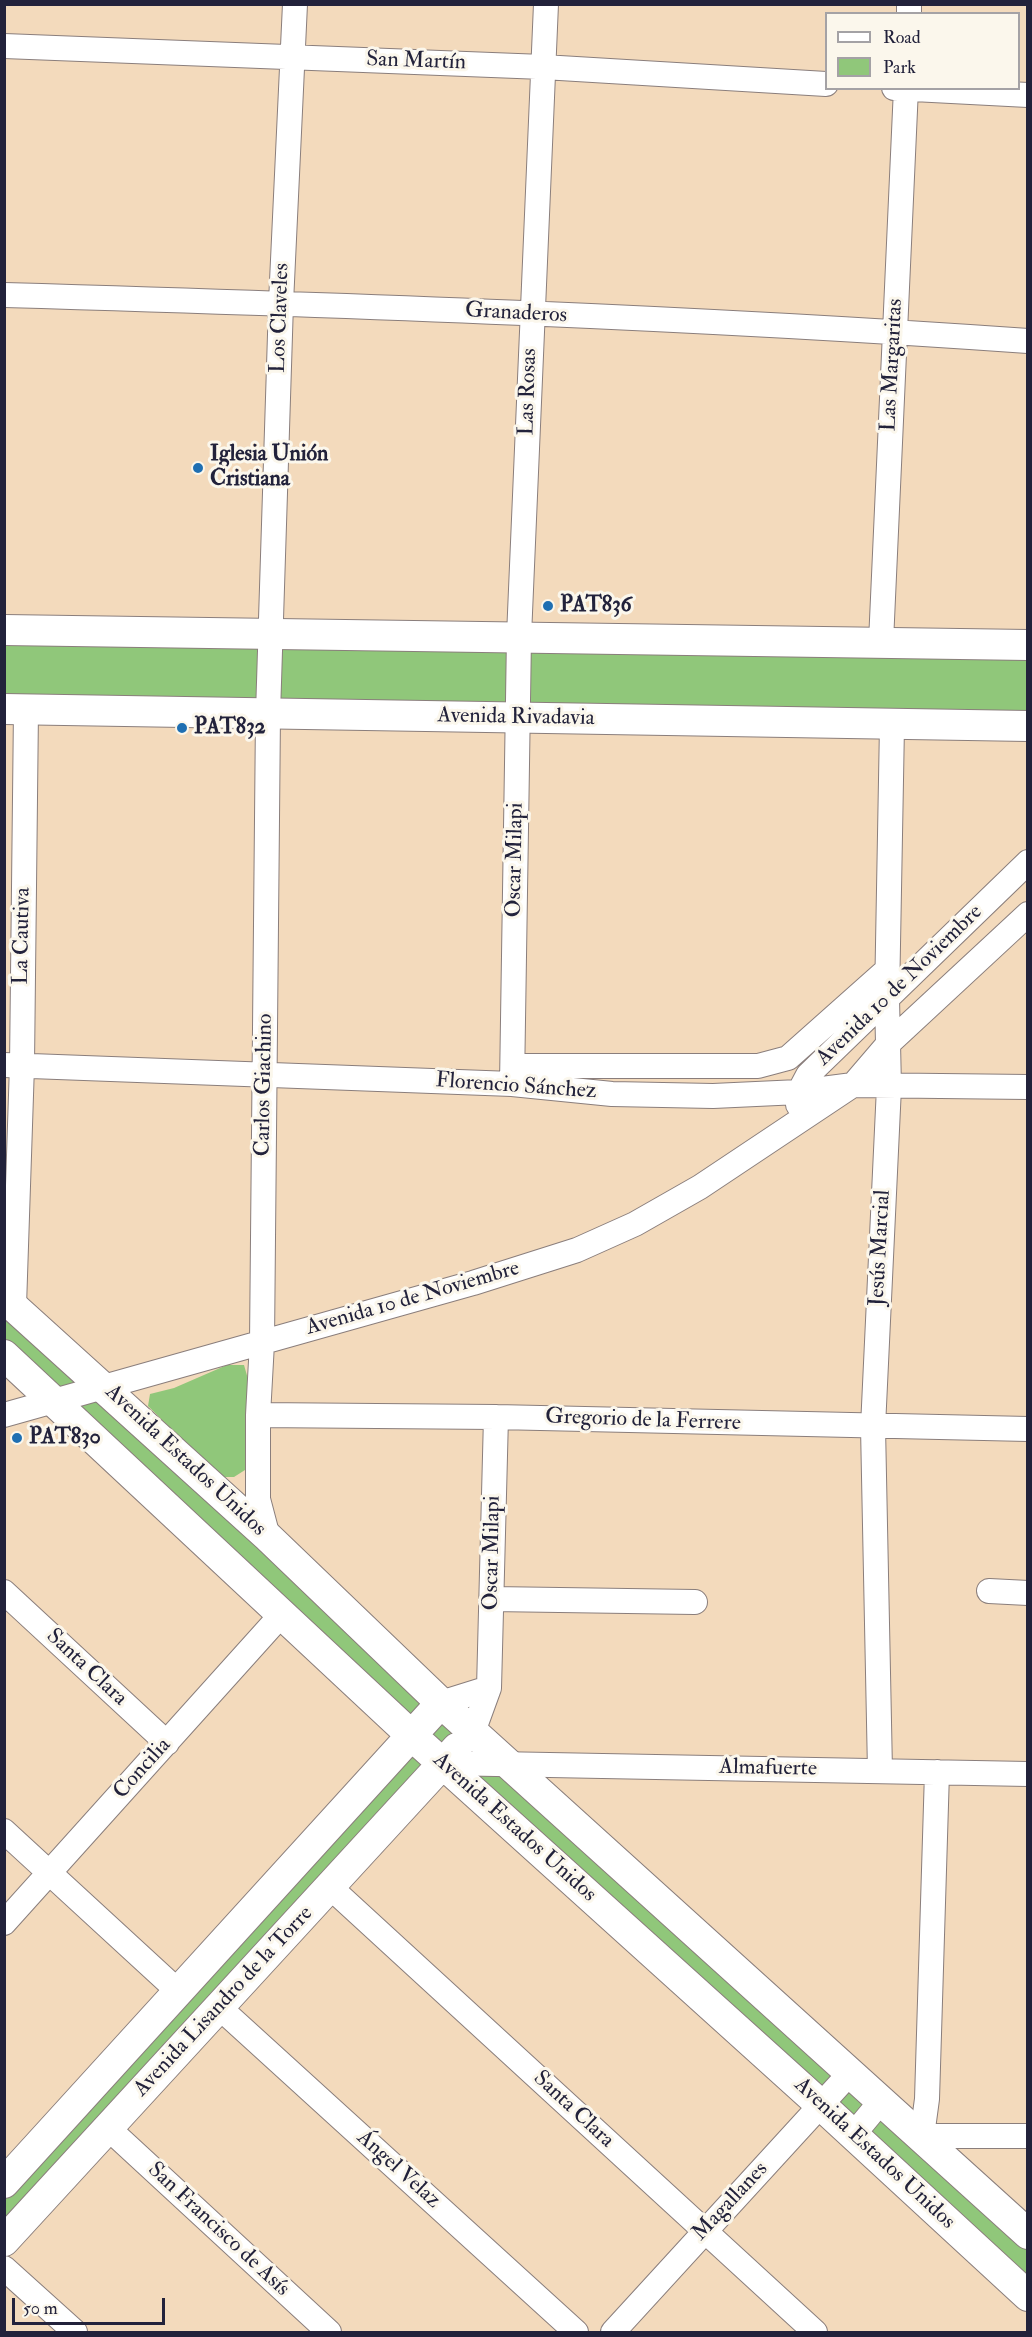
<!DOCTYPE html>
<html>
<head>
<meta charset="utf-8">
<style>
  body { margin:0 }
  #map { position:relative; width:1032px; height:2337px; overflow:hidden; background:#f3dabc; font-family:"IM FELL Double Pica",serif }
  canvas { display:block }
  .frame { position:absolute; inset:0; border:6px solid #22223b; pointer-events:none }
  .legend { position:absolute; left:825px; top:12px; width:195px; height:78px; box-sizing:border-box; background:#fbf7ec; border:2px solid #a4a2a5; margin:0; padding:8px 10px; list-style:none; font-size:18px; color:#22223b }
  .legend li { display:flex; align-items:center; gap:12px; height:30px }
  .legend b { width:30px; border:2px solid #a4a2a5 }
  .scale { position:absolute; left:12px; top:2298px; width:153px; height:27px; box-sizing:border-box; border:3px solid #22223b; border-top:0; padding-left:8px; font-size:18px; line-height:21px; white-space:nowrap; color:#22223b; -webkit-text-stroke:4px #fbf7ec; paint-order:stroke }
</style>
</head>
<body>
<div id="map">
<canvas width="1032" height="2337"></canvas>
<div class="frame"></div>
<ul class="legend">
<li><b style="height:8px;background:#fff"></b>Road</li>
<li><b style="height:16px;background:#90c77a"></b>Park</li>
</ul>
<div class="scale">50 m</div>
</div>
<script>
const context = document.querySelector('canvas').getContext('2d');
context.lineJoin = 'round';
function fillPath(path, color) {
  context.fillStyle = color;
  context.fill(path, 'evenodd');
}
function strokePath(path, color, width, dash) {
  context.strokeStyle = color;
  context.lineWidth = width;
  context.lineCap = dash ? 'butt' : 'round';
  context.setLineDash(dash || []);
  context.stroke(path);
}
function write(font, color, halo, rows, align = 'center') {
  context.font = font + ' "IM FELL Double Pica",serif';
  context.lineWidth = 6;
  context.setLineDash([]);
  context.textBaseline = 'middle';
  context.strokeStyle = halo;
  context.fillStyle = color;
  for (const [text, x, y, turn = 0] of rows) {
    context.save();
    context.translate(x, y);
    context.rotate((+turn || 0) * Math.PI / 180);
    context.textAlign = isNaN(turn) ? turn : align;
    if (halo) context.strokeText(text, 0, 0);
    context.fillText(text, 0, 0);
    context.restore();
  }
}
const green = new Path2D(`
  M 5,630 L 1027,645 L 1027,726 L 5,709 Z
  M 4,1298 L 1027,2234 L 1027,2296 L 443,1764 L 5,2241 L 5,2183 L 411,1735 L 5,1355 Z
  M 227,1365 L 244,1365 L 248,1379 L 245,1470 L 234,1477 L 220,1477 L 148,1406 L 150,1394 L 174,1388 Z`);
const minor = new Path2D(`
  M 909,14 L 909,4
  M 4,46 L 543,67 L 826,84
  M 894,88 L 1028,95
  M 4,295 C 346,305 687,317 1028,341
  M 881,642 L 906,88
  M 4,1065 L 512,1084 L 612,1094 L 713,1096 L 799,1092 L 853,1085 L 1028,1087
  M 513,1066 L 758,1066 L 788,1058 L 887,970
  M 512,1084 L 519,636 L 546,4
  M 798,1105 L 799,1092 L 808,1075 L 1028,862
  M 14,1306 L 22,1065 L 26,709
  M 4,1415 L 473,1283 L 577,1250 L 635,1224 L 700,1187 L 853,1085 L 889,1043 L 1028,914
  M 258,1415 L 496,1417 L 1028,1429
  M 268,1537 L 258,1499 L 258,1415 L 262,1343 L 268,714 L 281,303 L 295,4
  M 989,1591 L 1028,1593
  M 4,1592 L 167,1743
  M 492,1599 L 695,1602
  M 441,1703 L 489,1688
  M 473,1732 L 489,1688 L 496,1417
  M 443,1763 L 1028,1774
  M 880,1771 L 873,1427 L 889,1087 L 887,999 L 892,725
  M 937,1772 L 927,2099 L 922,2136 L 1028,2136
  M 4,1831 L 179,1992
  M 330,1887 L 815,2332
  M 4,1923 L 282,1614
  M 220,2008 L 576,2332
  M 108,2128 L 329,2332
  M 853,2135 L 882,2100
  M 4,2268 L 75,2332
  M 613,2332 L 851,2072`);
const major = new Path2D(`
  M 4,630 L 1028,645
  M 4,709 L 1028,726
  M 4,1298 L 268,1537 L 441,1703 L 1028,2234
  M 4,1355 L 411,1735 L 822,2106 L 1028,2296
  M 4,2183 L 441,1703
  M 4,2241 L 457,1748`);
const markers = [
  [198,468,6,"#1f6fb2"],
  [548,606,6,"#1f6fb2"],
  [182,728,6,"#1f6fb2"],
  [17,1438,6,"#1f6fb2"]
];
const streetNames = [
  ["San Martín",416,62,2],
  ["Granaderos",516,314,3],
  ["Los Claveles",281,318,-88],
  ["Las Margaritas",893,365,-87],
  ["Las Rosas",529,392,-88],
  ["Avenida Rivadavia",516,718,1],
  ["Oscar Milapi",516,860,-89],
  ["La Cautiva",23,936,-89],
  ["Avenida 10 de Noviembre",900,986,-44],
  ["Carlos Giachino",265,1085,-89],
  ["Florencio Sánchez",516,1087,4],
  ["Jesús Marcial",881,1248,-87],
  ["Avenida 10 de Noviembre",413,1299,-16],
  ["Gregorio de la Ferrere",643,1421,2],
  ["Avenida Estados Unidos",185,1461,43],
  ["Oscar Milapi",493,1553,-89],
  ["Santa Clara",86,1668,43],
  ["Concilia",143,1769,-48],
  ["Almafuerte",768,1769,1],
  ["Avenida Estados Unidos",514,1828,42],
  ["Avenida Lisandro de la Torre",224,2002,-47],
  ["Santa Clara",573,2110,43],
  ["Avenida Estados Unidos",874,2154,43],
  ["Ángel Velaz",398,2170,42],
  ["Magallanes",731,2202,-47],
  ["San Francisco de Asís",218,2230,43]
];
const poiNames = [
  ["Iglesia Unión",210,455],
  ["Cristiana",210,480],
  ["PAT836",560,606],
  ["PAT832",194,728],
  ["PAT830",29,1438]
];
fillPath(green, '#90c77a');
strokePath(minor, '#8a7e7c', 26);
strokePath(major, '#8a7e7c', 32);
strokePath(minor, '#fff', 24);
strokePath(major, '#fff', 30);
for (const [x, y, r, color] of markers) {
  const dot = new Path2D();
  dot.arc(x, y, r, 0, 2 * Math.PI);
  context.fillStyle = color;
  context.fill(dot);
  strokePath(dot, '#fbf7ec', 2);
}
write('22px', '#22223b', '#fbf7ec', streetNames);
write('bold 22px', '#22223b', '#fbf7ec', poiNames, 'left');
</script>
</body>
</html>
